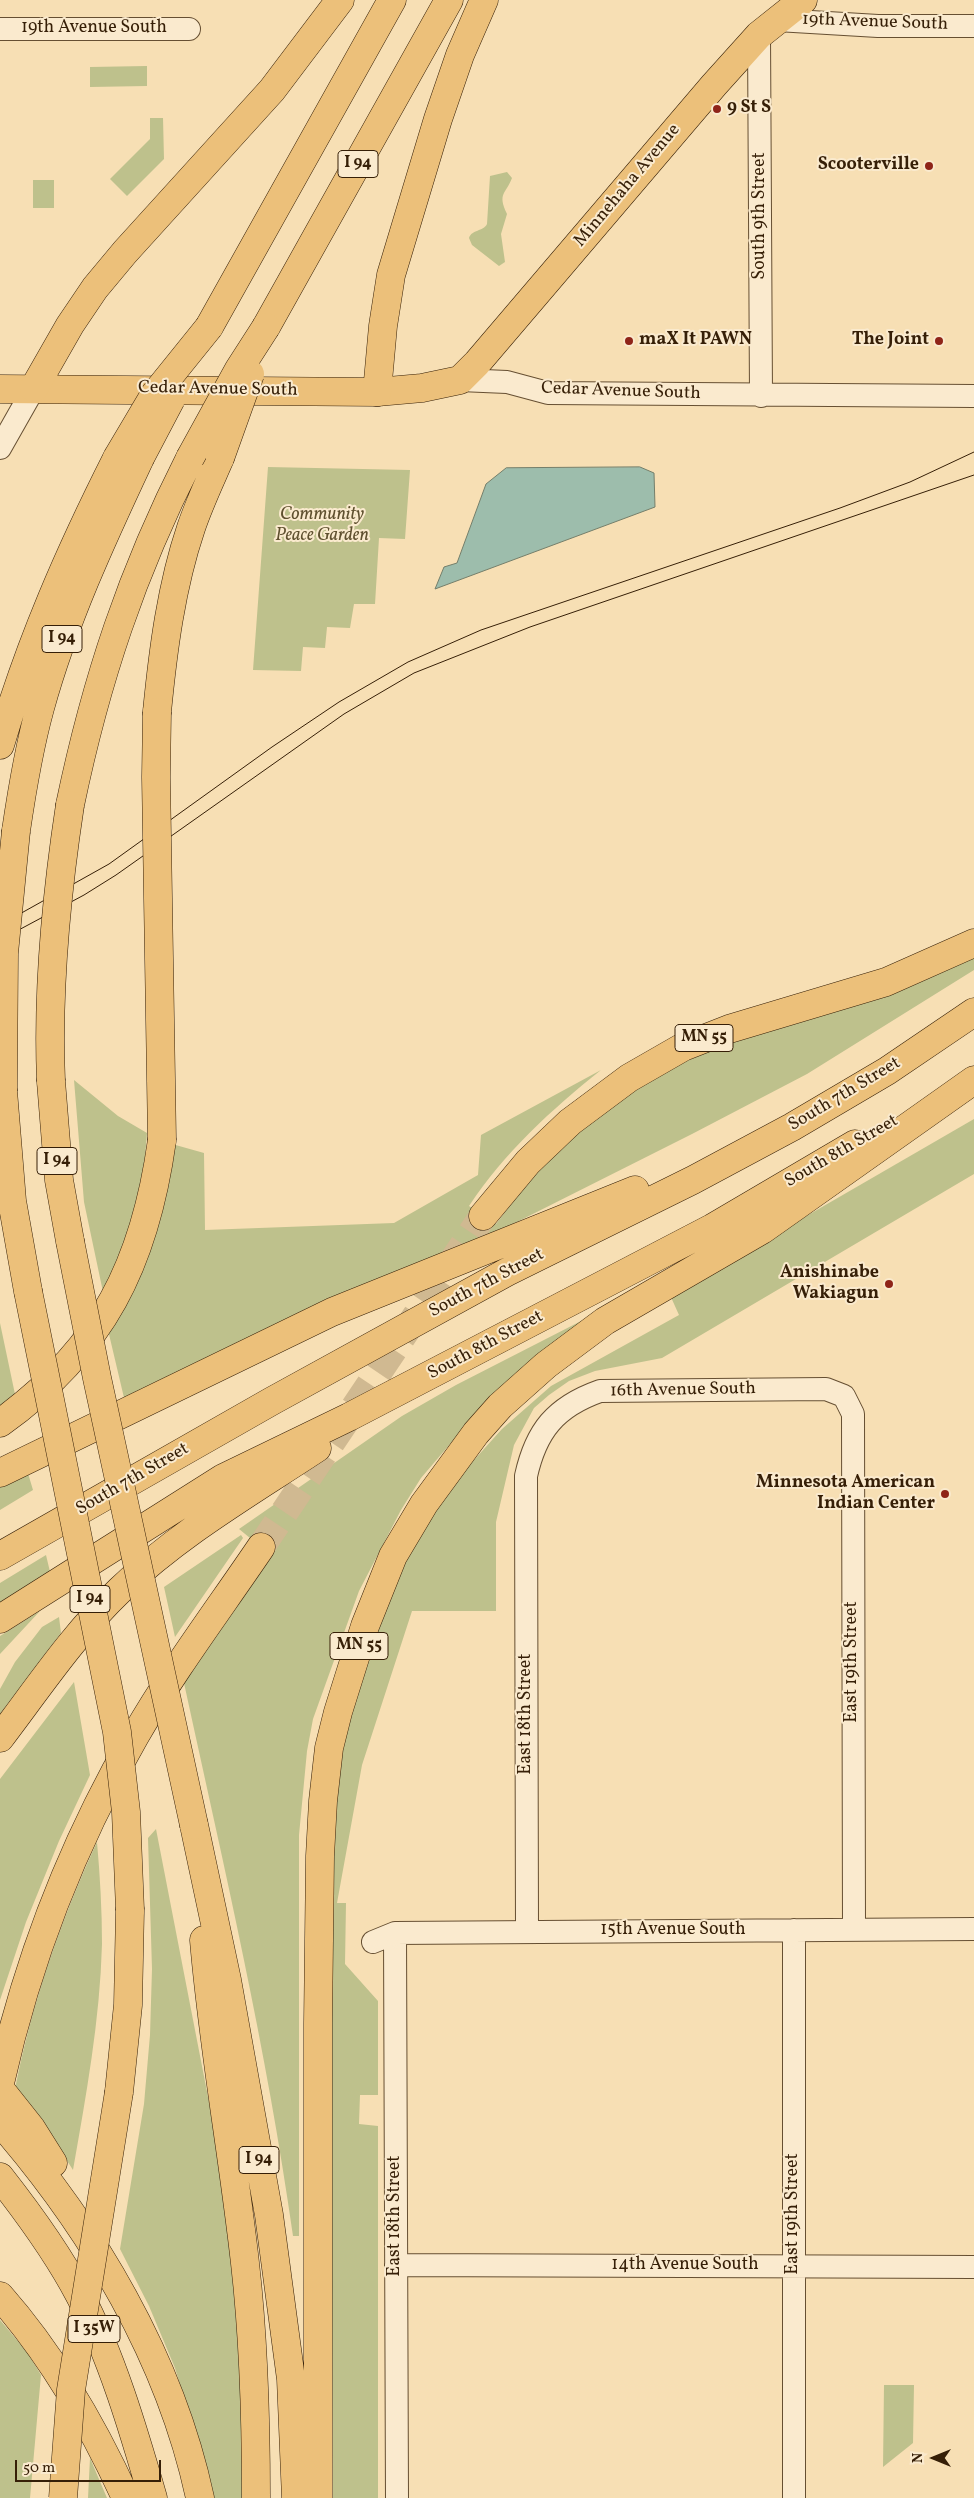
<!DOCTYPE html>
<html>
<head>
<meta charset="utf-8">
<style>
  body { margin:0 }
  #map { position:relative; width:974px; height:2498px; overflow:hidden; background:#f7dfb4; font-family:Vollkorn,serif }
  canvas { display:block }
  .north { position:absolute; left:909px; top:2433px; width:50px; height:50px; -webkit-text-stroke:4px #faeace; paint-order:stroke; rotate:270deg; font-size:14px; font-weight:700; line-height:20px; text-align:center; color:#361f07 }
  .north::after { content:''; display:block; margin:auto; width:18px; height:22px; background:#361f07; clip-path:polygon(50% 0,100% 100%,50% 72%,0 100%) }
  .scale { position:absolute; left:15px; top:2460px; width:146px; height:22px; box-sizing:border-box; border:2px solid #361f07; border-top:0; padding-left:6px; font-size:15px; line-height:18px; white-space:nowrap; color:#361f07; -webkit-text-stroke:4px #faeace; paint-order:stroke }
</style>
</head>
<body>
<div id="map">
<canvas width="974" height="2498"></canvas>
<div class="north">N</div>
<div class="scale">50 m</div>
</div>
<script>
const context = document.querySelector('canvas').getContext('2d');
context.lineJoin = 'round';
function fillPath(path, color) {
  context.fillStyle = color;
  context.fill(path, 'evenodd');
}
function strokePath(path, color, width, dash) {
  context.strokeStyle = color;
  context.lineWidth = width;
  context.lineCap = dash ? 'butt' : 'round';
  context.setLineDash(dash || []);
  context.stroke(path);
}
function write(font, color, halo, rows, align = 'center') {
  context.font = font + ' Vollkorn,serif';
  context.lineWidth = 4;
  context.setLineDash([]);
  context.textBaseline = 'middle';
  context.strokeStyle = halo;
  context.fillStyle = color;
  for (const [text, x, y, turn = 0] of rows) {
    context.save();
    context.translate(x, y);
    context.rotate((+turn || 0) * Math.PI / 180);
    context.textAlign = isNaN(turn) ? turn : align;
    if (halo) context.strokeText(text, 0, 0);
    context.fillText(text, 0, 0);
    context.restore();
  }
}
const green = new Path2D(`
  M 147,66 L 147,86 L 90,87 L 90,67 Z
  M 150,118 L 163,118 L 164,159 L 127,196 L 110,179 L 150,139 Z
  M 507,172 L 512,178 C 506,194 497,193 507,214 L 501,234 L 505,262 L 499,266 L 472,245 L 469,238 C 472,229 483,232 487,224 L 490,176 Z
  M 33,180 L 54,180 L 54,208 L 33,208 Z
  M 268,467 L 410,470 L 405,539 L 379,538 L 375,604 L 354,604 L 350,628 L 327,627 L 325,648 L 303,647 L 301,671 L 253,670 Z
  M 974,953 L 974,970 L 807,1074 L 692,1134 L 503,1229 L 125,1402 L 108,1330 L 172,1144 L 204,1153 L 205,1230 L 394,1223 L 478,1175 L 481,1135 L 601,1070 C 551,1110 505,1152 469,1206 L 496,1224 C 516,1198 535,1169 559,1147 C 603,1105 658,1073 713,1049 Z
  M 74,1080 L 118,1116 L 147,1133 L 144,1170 L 127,1244 L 103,1292 L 84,1202 Z
  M 974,1119 L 974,1174 L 662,1358 L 595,1371 L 569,1381 L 549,1395 L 534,1408 L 514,1445 L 496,1522 L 496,1611 L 412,1611 L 362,1765 L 337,1903 L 346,1903 L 345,1964 L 378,2001 L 378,2095 L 360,2095 L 359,2124 L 378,2126 L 378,2498 L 333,2498 L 330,1857 L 341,1748 L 355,1694 L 399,1573 L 416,1541 L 456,1480 L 502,1429 L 551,1386 L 679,1315 L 670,1295 Z
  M 583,1320 L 474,1416 L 421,1478 L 401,1510 L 359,1591 L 313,1719 L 307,1751 L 299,1835 L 299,2236 L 293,2236 C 267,2050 224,1867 184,1683 L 272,1556 L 239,1529 L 402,1416 L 456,1385 Z
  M 0,1323 L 16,1399 L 0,1413 Z
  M 27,1470 L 33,1490 L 0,1510 L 0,1483 Z
  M 241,1535 L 243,1538 L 175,1637 L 164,1587 Z
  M 46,1555 L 51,1576 L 0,1607 L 0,1583 Z
  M 40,1611 L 0,1654 L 0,1636 Z
  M 59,1617 L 61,1633 L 0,1714 L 0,1689 L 15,1662 L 42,1627 Z
  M 74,1682 L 90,1775 L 59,1841 L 26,1922 L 0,2000 L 0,1779 Z
  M 156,1829 L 221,2164 L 237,2288 L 247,2498 L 214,2498 L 175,2368 L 149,2306 L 120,2249 L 144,2104 L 150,2035 L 152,1969 L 148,1838 Z
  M 97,1842 C 100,1876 102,1910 102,1944 C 100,2020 86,2096 73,2170 L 47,2129 L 15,2089 C 32,2003 60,1922 97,1842 Z
  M 0,2320 L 27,2352 L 41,2375 L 30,2498 L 0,2498 Z
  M 884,2385 L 914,2385 L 913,2443 L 883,2467 Z
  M 90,2458 L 107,2498 L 88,2498 Z`);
const water = new Path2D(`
  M 640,467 L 654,473 L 655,507 L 435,589 L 444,567 L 457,563 L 486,484 L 506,468 Z`);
const highwayTunnel = new Path2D(`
  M 261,1547 L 483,1216`);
const minor = new Path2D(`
  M 777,20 L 878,26 L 974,26
  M 0,29 L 189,29
  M 759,35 L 761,396
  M 460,380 L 507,382 L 548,393 L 974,396
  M 0,448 L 34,388
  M 794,1930 L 794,2498
  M 527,1932 L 526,1476 C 536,1431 555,1407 600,1391 L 826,1389 L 844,1396 L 853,1414 L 854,1930
  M 395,1933 L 397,2498
  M 373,1942 L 395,1933 L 974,1929
  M 396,2265 L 974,2267`);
const major = new Path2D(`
  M 0,389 L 377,392 L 422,388 L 460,380 L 477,363 L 714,85 L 759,35 L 803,0`);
const highway = new Path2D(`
  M 209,327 L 392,0
  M 266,327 L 449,0
  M 34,388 L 70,325 L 95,288 L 125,252 L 272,90 L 340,0
  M 377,392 L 383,326 L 391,275 L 438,119 L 460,55 L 484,0
  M 157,712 C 163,651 171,587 191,528 C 199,504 210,481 220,458
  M 0,745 C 29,644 70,551 117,458
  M 70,805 C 96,680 132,572 190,458
  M 16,831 C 22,790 29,748 40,708 C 64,621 102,539 140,458
  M 51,1081 L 59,1180 L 70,1241
  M 3,1091 L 12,1201 L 28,1291
  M 483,1216 L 528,1162 L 570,1122 L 629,1078 L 683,1047 L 729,1029 L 886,982 L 974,943
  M 0,1423 C 103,1349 145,1263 162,1140
  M 0,1473 L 332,1312 L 635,1190
  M 0,1556 L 272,1401 L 507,1272 L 693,1180 L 792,1127 L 887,1071 L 974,1012
  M 0,1619 L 223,1478 L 349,1417 L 712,1228 L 855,1144
  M 0,1738 C 38,1688 74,1634 120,1590 C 178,1534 249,1493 317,1448
  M 194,1825 L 227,1980 L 269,2215 L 291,2379 L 296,2498
  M 204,1940 C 213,2048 233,2155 245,2263 C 254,2341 256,2420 256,2498
  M 0,2083 C 27,1962 73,1843 135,1736 C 173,1670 219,1609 261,1547
  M 0,2089 L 31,2128 L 53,2163
  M 119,2092 L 128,2005 L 130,1910
  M 0,2122 C 93,2229 170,2358 200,2498
  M 0,2177 C 29,2214 57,2252 79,2294 C 111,2354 134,2432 153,2498
  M 0,2296 C 52,2355 93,2426 126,2498
  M 318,2498 L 318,2023 L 320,1856 L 323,1801 L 329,1748 L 338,1712 L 365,1626 L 393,1556 L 424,1504 L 476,1433 L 500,1406 L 546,1365 L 605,1321 L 762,1230 L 974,1080`);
const tram = new Path2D(`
  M 0,925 L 109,864 L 272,747 L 339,702 L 408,662 L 481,630 L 840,508 L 910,482 L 974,452
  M 0,940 L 84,895 L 116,875 L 344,714 L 414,673 L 530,627 L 974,475`);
const highwayBridge = new Path2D(`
  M 117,458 L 155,394 L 209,327
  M 140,458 L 171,399
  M 190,458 L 239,369 L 266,327
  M 220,458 L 250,374
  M 157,712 L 156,777 L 162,1140
  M 51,1081 C 47,988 56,897 70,805
  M 3,1091 L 4,953 L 16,831
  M 70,1241 L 97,1378 L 194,1825
  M 28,1291 L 117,1732 L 126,1812 L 130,1910
  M 63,2498 L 71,2390 L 119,2092`);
const markers = [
  [717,109,5,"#8f2418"],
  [929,166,5,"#8f2418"],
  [629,341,5,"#8f2418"],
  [939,341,5,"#8f2418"],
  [889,1284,5,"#8f2418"],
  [945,1494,5,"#8f2418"]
];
const shields = [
  [358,164,40],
  [62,639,40],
  [704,1038,58],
  [57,1161,40],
  [90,1599,40],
  [359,1646,58],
  [259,2160,40],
  [94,2329,52]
];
const shieldNames = [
  ["I 94",358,164],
  ["I 94",62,639],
  ["MN 55",704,1038],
  ["I 94",57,1161],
  ["I 94",90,1599],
  ["MN 55",359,1646],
  ["I 94",259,2160],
  ["I 35W",94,2329]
];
const streetNames = [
  ["19th Avenue South",875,23,2],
  ["19th Avenue South",94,29],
  ["Minnehaha Avenue",628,186,-50],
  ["South 9th Street",761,216,-90],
  ["Cedar Avenue South",218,390,1],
  ["Cedar Avenue South",621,392,2],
  ["South 7th Street",845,1095,-31],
  ["South 8th Street",842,1152,-30],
  ["South 7th Street",487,1284,-28],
  ["South 8th Street",486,1346,-28],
  ["16th Avenue South",683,1391,-1],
  ["South 7th Street",133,1480,-30],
  ["East 19th Street",853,1662,-90],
  ["East 18th Street",527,1714,-90],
  ["15th Avenue South",673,1931],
  ["East 19th Street",794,2214,-90],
  ["East 18th Street",396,2216,-90],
  ["14th Avenue South",685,2266]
];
const poiNames = [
  ["9 St S",727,109,"left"],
  ["Scooterville",919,166],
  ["maX It PAWN",639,341,"left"],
  ["The Joint",929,341],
  ["Anishinabe",879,1274],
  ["Wakiagun",879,1295],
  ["Minnesota American",935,1484],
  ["Indian Center",935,1505]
];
const parkNames = [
  ["Community",322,516],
  ["Peace Garden",322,537]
];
fillPath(green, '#bec18c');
fillPath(water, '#9dbdac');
strokePath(water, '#747e6a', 1);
strokePath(highwayTunnel, '#d0b991', 28, [28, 14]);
strokePath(minor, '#664f32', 24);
strokePath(major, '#361f07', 29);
strokePath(highway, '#361f07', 29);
strokePath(minor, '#faeace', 22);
strokePath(major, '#ecc07a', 28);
strokePath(highway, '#ecc07a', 28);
strokePath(tram, '#361f07', 1);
strokePath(highwayBridge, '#361f07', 29, []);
strokePath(highwayBridge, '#ecc07a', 28);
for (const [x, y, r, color] of markers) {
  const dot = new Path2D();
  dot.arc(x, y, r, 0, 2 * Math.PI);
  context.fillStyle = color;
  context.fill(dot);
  strokePath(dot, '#faeace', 2);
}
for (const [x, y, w] of shields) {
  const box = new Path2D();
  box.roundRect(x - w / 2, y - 13.5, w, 27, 4);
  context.fillStyle = '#faeace';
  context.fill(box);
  strokePath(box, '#361f07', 1);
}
write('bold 16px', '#361f07', null, shieldNames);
write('18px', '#361f07', '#faeace', streetNames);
write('bold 18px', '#361f07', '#faeace', poiNames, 'right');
write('italic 18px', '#5f502f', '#faeace', parkNames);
</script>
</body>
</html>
